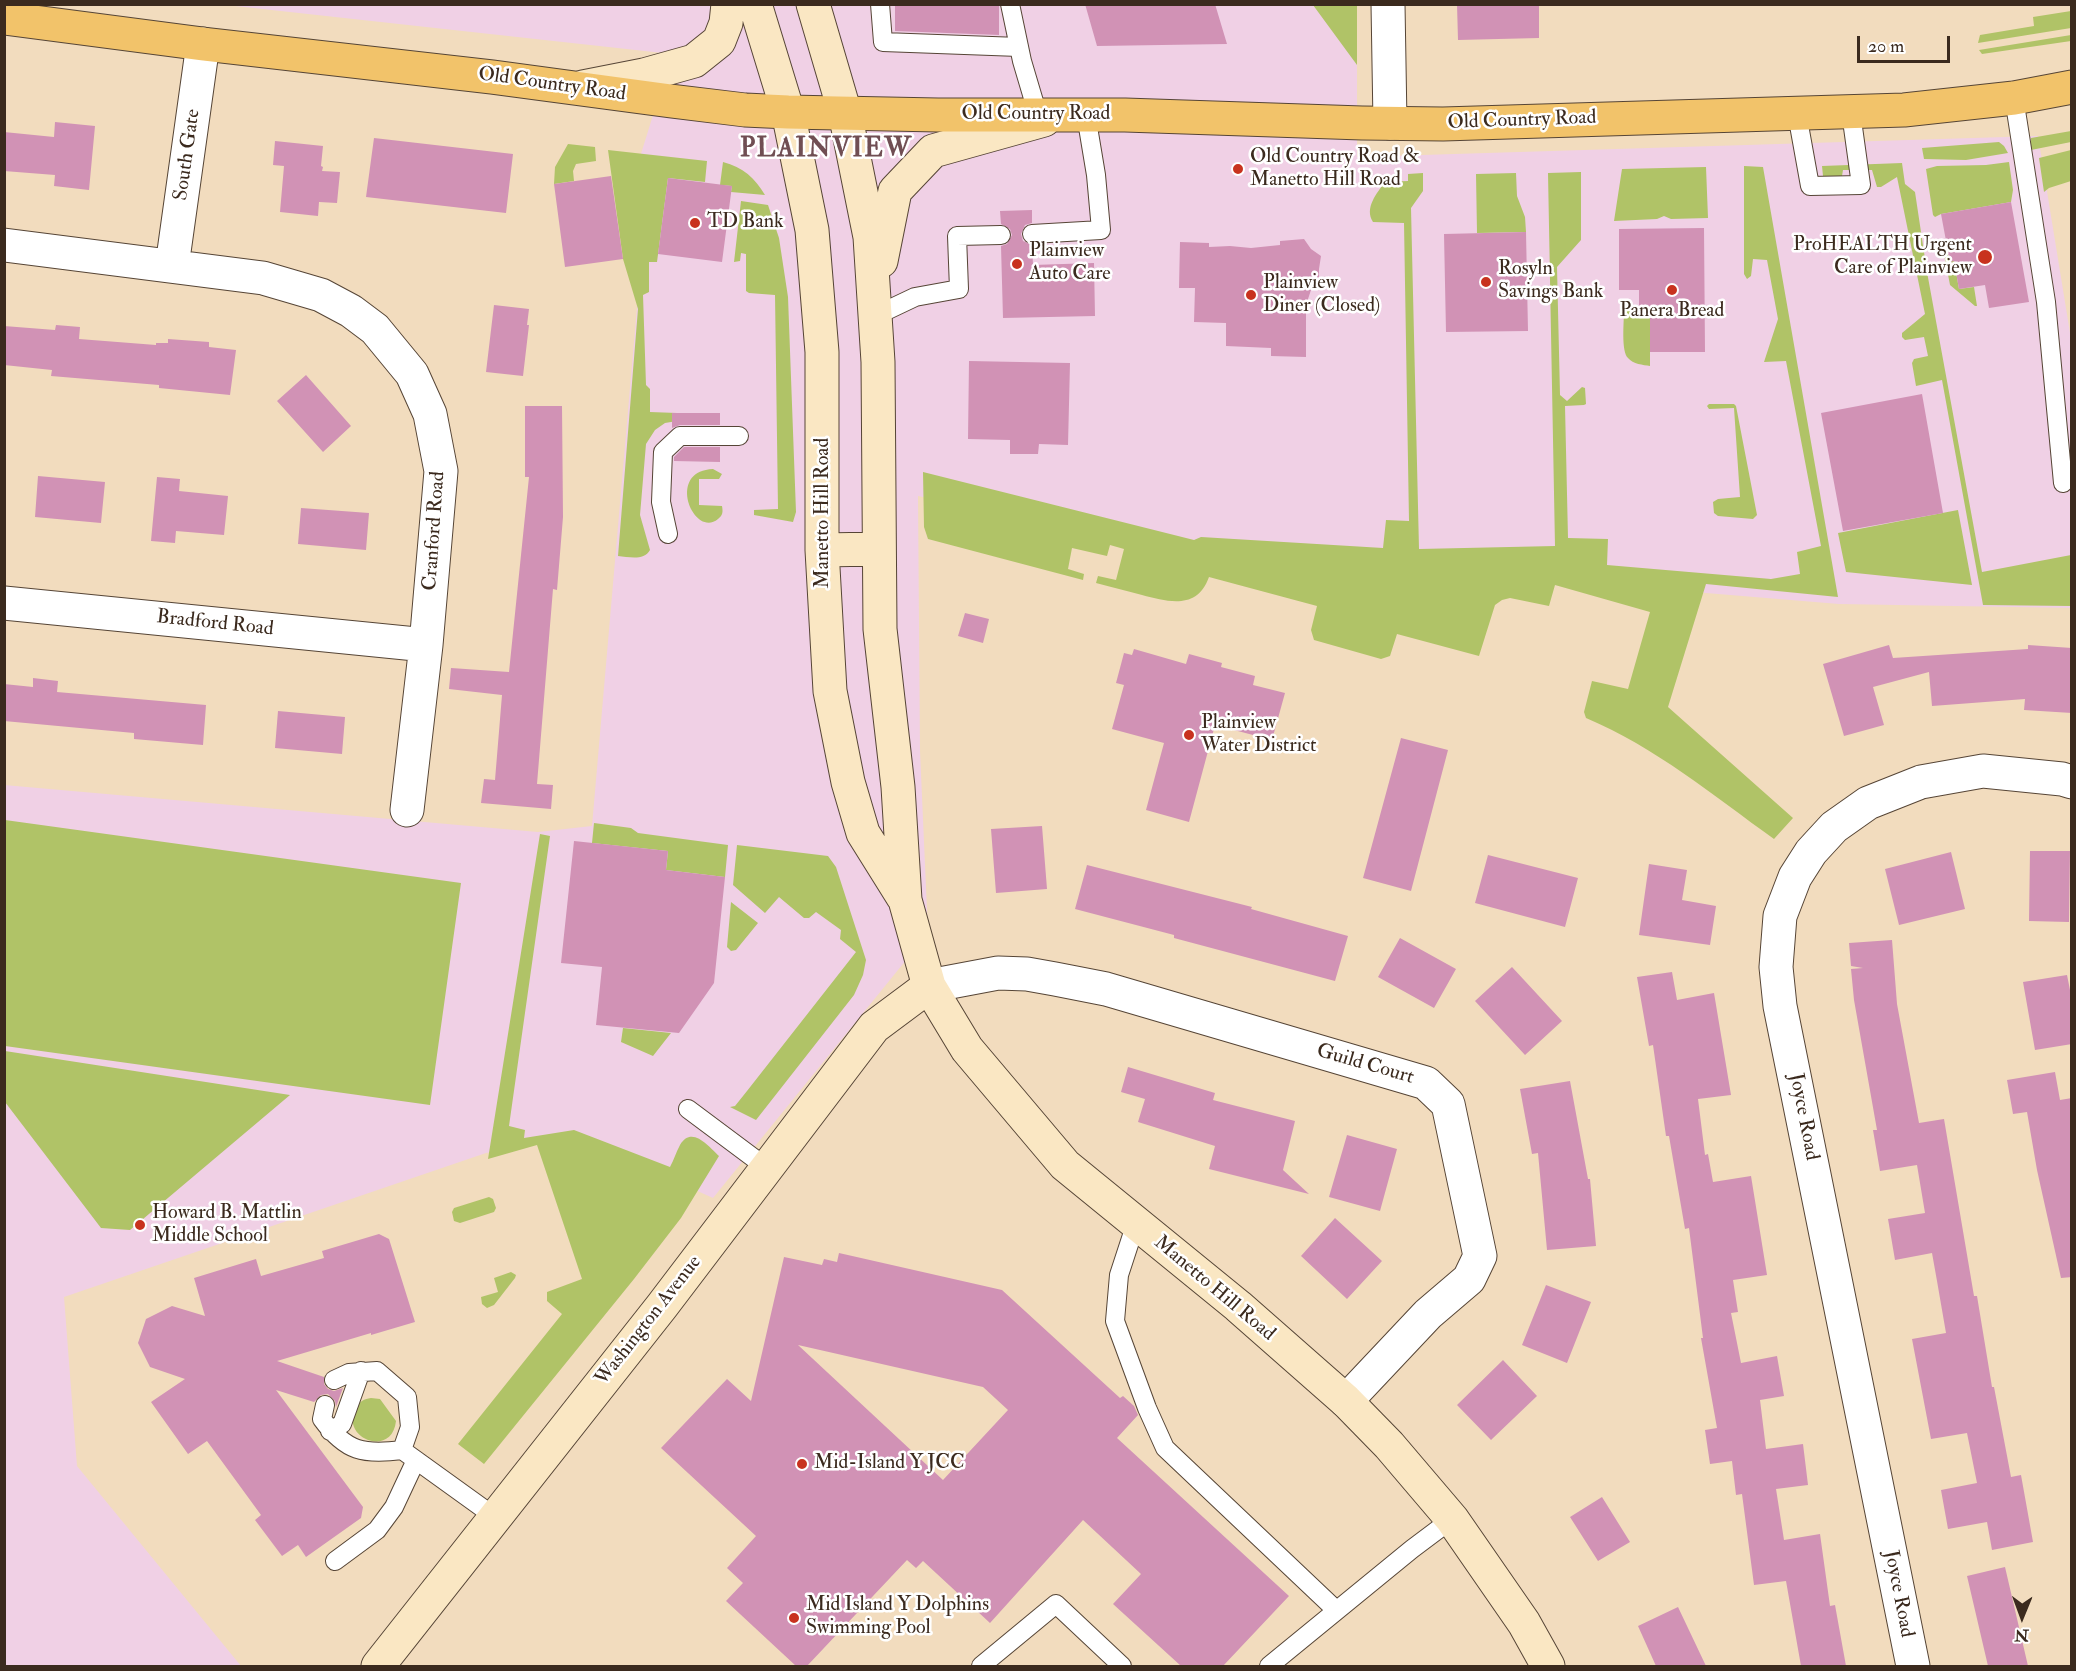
<!DOCTYPE html>
<html>
<head>
<meta charset="utf-8">
<style>
  body { margin:0 }
  #map { position:relative; width:2076px; height:1671px; overflow:hidden; background:#f2dcbe; font-family:"IM FELL Double Pica",serif }
  canvas { display:block }
  .frame { position:absolute; inset:0; border:6px solid #3b2a1e; pointer-events:none }
  .north { position:absolute; left:1992px; top:1587px; width:60px; height:60px; -webkit-text-stroke:4px #fff; paint-order:stroke; rotate:181deg; font-size:16px; font-weight:700; line-height:24px; text-align:center; color:#3b2a1e }
  .north::after { content:''; display:block; margin:auto; width:21px; height:27px; background:#3b2a1e; clip-path:polygon(50% 0,100% 100%,50% 72%,0 100%) }
  .scale { position:absolute; left:1857px; top:36px; width:93px; height:27px; box-sizing:border-box; border:3px solid #3b2a1e; border-top:0; padding-left:8px; font-size:18px; line-height:21px; white-space:nowrap; color:#3b2a1e; -webkit-text-stroke:4px #fff; paint-order:stroke }
</style>
</head>
<body>
<div id="map">
<canvas width="2076" height="1671"></canvas>
<div class="frame"></div>
<div class="north">N</div>
<div class="scale">20 m</div>
</div>
<script>
const context = document.querySelector('canvas').getContext('2d');
context.lineJoin = 'round';
function fillPath(path, color) {
  context.fillStyle = color;
  context.fill(path, 'evenodd');
}
function strokePath(path, color, width, dash) {
  context.strokeStyle = color;
  context.lineWidth = width;
  context.lineCap = dash ? 'butt' : 'round';
  context.setLineDash(dash || []);
  context.stroke(path);
}
function write(font, color, halo, rows, align = 'center') {
  context.font = font + ' "IM FELL Double Pica",serif';
  context.lineWidth = 5;
  context.setLineDash([]);
  context.textBaseline = 'middle';
  context.strokeStyle = halo;
  context.fillStyle = color;
  for (const [text, x, y, turn = 0] of rows) {
    context.save();
    context.translate(x, y);
    context.rotate((+turn || 0) * Math.PI / 180);
    context.textAlign = isNaN(turn) ? turn : align;
    if (halo) context.strokeText(text, 0, 0);
    context.fillText(text, 0, 0);
    context.restore();
  }
}
const built = new Path2D(`
  M 226,5 L 1357,5 L 1357,157 L 2038,136 L 2071,339 L 2071,608 L 1839,604 L 1186,550 L 918,496 L 920,751 L 928,933 L 713,1198 L 575,1136 L 486,1153 L 64,1297 L 77,1466 L 241,1666 L 5,1666 L 4,785 L 538,832 L 592,826 L 637,307 L 640,157 L 672,54 Z`);
const green = new Path2D(`
  M 1313,5 L 1357,5 L 1357,65 Z
  M 2071,11 L 2071,28 L 1978,43 L 1980,35 L 2034,26 L 2033,17 Z
  M 2071,35 L 2071,41 L 1982,54 L 1979,50 Z
  M 2071,131 L 2071,142 L 2031,150 L 2031,138 Z
  M 1999,142 L 2004,146 L 2008,153 L 1966,160 L 1924,159 L 1922,148 Z
  M 568,144 L 595,147 L 596,161 L 576,164 L 573,171 L 574,181 L 554,184 L 555,167 Z
  M 608,150 L 707,161 L 705,182 L 668,178 L 657,262 L 649,262 L 649,292 L 643,295 L 646,385 L 650,389 L 650,412 L 677,413 L 677,421 L 665,423 L 655,430 L 646,444 L 640,515 L 650,550 C 644,561 629,557 618,556 L 638,309 L 623,259 Z
  M 2071,150 L 2071,181 L 2049,188 L 2044,192 L 2039,158 Z
  M 723,162 C 743,167 755,178 765,195 L 731,192 L 732,186 L 720,185 Z
  M 2009,162 L 2013,190 L 2011,202 L 1941,214 L 1935,217 L 1933,215 L 1926,169 L 1937,166 L 1986,165 Z
  M 1902,163 L 1905,184 L 1915,192 L 1927,272 L 1982,572 L 2071,555 L 2071,606 L 1983,605 L 1942,380 L 1916,386 L 1912,363 L 1914,359 L 1928,356 L 1924,337 L 1905,340 L 1902,337 L 1902,333 L 1925,314 L 1897,177 L 1881,187 L 1877,187 L 1872,170 L 1843,170 L 1842,176 L 1823,176 L 1822,166 Z
  M 1744,166 L 1763,167 L 1838,597 L 1706,584 L 1668,707 L 1793,818 L 1774,839 C 1714,796 1655,747 1586,718 L 1584,712 L 1592,681 L 1628,689 L 1650,612 L 1555,585 L 1549,606 L 1510,598 L 1502,600 L 1495,605 L 1479,656 L 1397,634 L 1390,656 L 1381,659 L 1314,640 L 1311,630 L 1317,606 L 1209,577 C 1197,610 1169,602 1142,595 C 1127,591 1111,587 1096,583 L 1098,576 L 1116,580 L 1124,549 L 1110,545 L 1107,556 L 1072,548 L 1068,569 L 1084,574 L 1083,580 L 928,539 L 924,527 L 923,472 L 1194,540 L 1201,537 L 1383,548 L 1386,520 L 1409,521 L 1404,223 L 1373,222 C 1364,208 1377,193 1385,182 L 1408,181 L 1408,174 L 1423,173 L 1423,191 L 1411,208 L 1419,549 L 1555,546 L 1548,173 L 1581,172 L 1581,240 L 1557,267 L 1560,395 L 1567,401 L 1582,387 L 1585,388 L 1586,404 L 1584,405 L 1565,406 L 1568,538 L 1608,539 L 1607,565 L 1771,579 L 1800,574 L 1797,552 L 1821,546 L 1786,361 L 1764,362 L 1778,319 L 1767,260 L 1753,259 L 1751,276 L 1747,279 L 1744,274 Z
  M 1706,167 L 1708,218 L 1671,219 L 1664,216 L 1657,219 L 1614,221 L 1622,169 Z
  M 1516,173 L 1517,196 L 1525,217 L 1526,232 L 1477,233 L 1476,174 Z
  M 741,201 L 768,205 L 779,238 L 788,297 L 796,512 L 793,522 L 754,515 L 754,510 L 778,509 L 775,295 L 749,293 L 746,291 L 746,254 L 741,253 L 740,261 L 734,262 Z
  M 1948,253 L 1949,261 L 1954,261 L 1959,289 L 1974,287 L 1977,306 L 1975,306 L 1950,285 L 1944,254 Z
  M 1650,310 L 1650,366 C 1643,365 1633,364 1628,358 C 1621,351 1624,322 1624,311 Z
  M 1709,404 L 1734,404 L 1736,406 L 1757,515 L 1753,519 L 1718,516 L 1714,513 L 1713,502 L 1718,499 L 1740,497 L 1734,408 L 1709,409 L 1707,406 Z
  M 713,469 L 722,474 L 719,479 L 699,479 L 699,505 L 722,506 C 723,512 723,515 718,519 C 694,539 665,471 713,469 Z
  M 1958,510 L 1972,585 L 1846,572 L 1838,533 Z
  M 5,820 L 461,883 L 430,1105 L 5,1046 Z
  M 594,823 L 631,828 L 638,833 L 728,845 L 725,877 L 666,870 L 668,851 L 592,843 Z
  M 540,834 L 550,836 L 509,1126 L 525,1130 L 524,1138 L 574,1130 L 670,1167 C 674,1160 676,1152 680,1145 C 692,1125 709,1147 719,1156 L 681,1218 L 634,1279 L 484,1464 L 458,1444 L 562,1314 L 547,1301 L 547,1292 L 582,1279 L 537,1145 L 488,1159 Z
  M 737,845 L 828,856 L 836,867 L 866,960 L 863,975 L 854,995 L 756,1120 L 730,1107 L 735,1106 L 747,1091 L 856,952 L 840,939 L 841,930 L 816,912 L 809,918 L 804,918 L 779,897 L 765,913 L 733,885 Z
  M 731,902 L 758,923 L 736,950 L 731,951 L 727,947 Z
  M 623,1028 L 671,1033 L 653,1056 L 621,1042 Z
  M 5,1051 L 290,1095 L 130,1230 L 101,1228 L 5,1102 Z
  M 489,1197 L 493,1199 L 496,1208 L 494,1212 L 460,1223 L 454,1221 L 452,1212 L 454,1208 Z
  M 511,1272 L 516,1275 L 515,1278 L 494,1305 L 487,1308 L 482,1304 L 481,1297 L 498,1292 L 494,1278 Z
  M 371,1398 L 380,1399 L 396,1421 C 392,1459 339,1438 356,1408 C 360,1401 364,1399 371,1398 Z`);
const building = new Path2D(`
  M 895,4 L 999,4 L 999,35 L 895,31 Z
  M 1085,4 L 1215,4 L 1227,44 L 1097,46 Z
  M 1457,4 L 1539,4 L 1539,38 L 1458,40 Z
  M 55,122 L 95,126 L 89,190 L 54,186 L 55,175 L 4,171 L 4,132 L 54,137 Z
  M 374,138 L 513,154 L 506,213 L 366,197 Z
  M 275,141 L 323,146 L 321,166 L 323,167 L 322,171 L 340,172 L 337,203 L 319,202 L 318,216 L 280,212 L 284,166 L 273,165 Z
  M 611,176 L 623,259 L 565,267 L 554,184 Z
  M 668,178 L 732,186 L 722,262 L 658,254 Z
  M 2011,202 L 2029,302 L 1989,308 L 1985,285 L 1959,289 L 1954,261 L 1950,262 L 1941,214 Z
  M 1032,210 L 1032,223 L 1025,225 L 1021,234 L 1023,241 L 1032,245 L 1033,265 L 1094,263 L 1095,316 L 1003,318 L 1001,246 L 1007,244 L 1012,235 L 1010,229 L 1001,224 L 1000,211 Z
  M 1704,228 L 1705,352 L 1650,352 L 1650,310 L 1639,311 L 1639,290 L 1619,290 L 1619,229 Z
  M 1526,232 L 1528,331 L 1446,332 L 1444,234 Z
  M 1304,239 L 1311,249 L 1321,256 L 1319,269 L 1319,280 L 1314,281 L 1306,305 L 1306,357 L 1271,356 L 1271,348 L 1226,346 L 1226,323 L 1194,322 L 1195,288 L 1179,288 L 1180,242 L 1209,243 L 1209,247 L 1230,246 L 1251,248 L 1280,245 L 1280,241 Z
  M 494,305 L 529,309 L 527,325 L 529,325 L 523,376 L 486,372 Z
  M 56,325 L 80,327 L 79,339 L 156,345 L 156,343 L 168,343 L 168,339 L 209,342 L 209,347 L 236,350 L 230,395 L 159,388 L 159,385 L 51,376 L 52,370 L 4,365 L 4,326 L 55,330 Z
  M 969,361 L 1070,363 L 1068,445 L 1039,444 L 1038,454 L 1010,454 L 1010,440 L 968,439 Z
  M 306,375 L 351,426 L 323,452 L 277,401 Z
  M 1922,394 L 1943,513 L 1843,531 L 1821,413 Z
  M 525,406 L 562,406 L 563,517 L 557,590 L 553,589 L 537,784 L 553,785 L 551,809 L 481,803 L 484,779 L 495,780 L 502,695 L 449,689 L 451,668 L 509,672 L 529,477 L 525,477 Z
  M 672,413 L 720,413 L 720,425 L 680,425 L 672,428 Z
  M 684,447 L 720,447 L 720,462 L 674,461 L 674,457 Z
  M 38,476 L 105,482 L 101,523 L 35,517 Z
  M 157,477 L 180,479 L 179,491 L 228,496 L 224,535 L 176,531 L 175,543 L 151,541 Z
  M 301,508 L 369,513 L 366,550 L 298,544 Z
  M 965,613 L 989,619 L 983,643 L 958,636 Z
  M 1889,645 L 1893,658 L 2028,649 L 2028,645 L 2072,648 L 2072,713 L 2024,710 L 2025,699 L 1932,706 L 1929,672 L 1873,687 L 1884,725 L 1844,736 L 1823,664 Z
  M 1134,649 L 1186,664 L 1189,654 L 1222,663 L 1221,667 L 1255,676 L 1253,685 L 1285,693 L 1272,740 L 1215,725 L 1189,822 L 1146,810 L 1164,743 L 1112,729 L 1124,685 L 1116,683 L 1124,653 L 1132,655 Z
  M 33,678 L 58,681 L 57,692 L 206,705 L 203,745 L 134,739 L 134,733 L 4,721 L 4,684 L 33,687 Z
  M 278,711 L 345,717 L 342,754 L 275,748 Z
  M 1401,738 L 1448,750 L 1411,891 L 1363,878 Z
  M 1042,826 L 1047,889 L 996,893 L 991,829 Z
  M 574,841 L 668,851 L 666,870 L 725,877 L 714,983 L 679,1033 L 596,1025 L 602,967 L 561,963 Z
  M 2030,851 L 2070,851 L 2069,922 L 2029,921 Z
  M 1951,852 L 1965,909 L 1899,925 L 1885,869 Z
  M 1488,855 L 1578,878 L 1565,927 L 1475,903 Z
  M 1649,864 L 1687,870 L 1682,900 L 1716,906 L 1710,945 L 1639,935 Z
  M 1087,865 L 1252,907 L 1251,909 L 1348,936 L 1335,981 L 1174,938 L 1174,935 L 1075,909 Z
  M 1400,938 L 1456,969 L 1434,1008 L 1378,977 Z
  M 1892,940 L 1897,1004 L 1919,1123 L 1944,1119 L 1974,1296 L 1977,1296 L 1992,1387 L 1994,1387 L 2011,1477 L 2021,1475 L 2033,1542 L 1992,1550 L 1987,1522 L 1948,1529 L 1941,1490 L 1977,1483 L 1967,1433 L 1931,1439 L 1912,1339 L 1946,1333 L 1937,1281 L 1932,1253 L 1895,1260 L 1888,1219 L 1925,1213 L 1917,1165 L 1880,1171 L 1873,1130 L 1877,1130 L 1854,1000 L 1851,969 L 1863,968 L 1851,966 L 1849,943 Z
  M 1512,967 L 1562,1021 L 1525,1055 L 1475,1001 Z
  M 1672,972 L 1677,1000 L 1714,993 L 1731,1095 L 1698,1099 L 1705,1155 L 1708,1154 L 1713,1182 L 1751,1176 L 1767,1275 L 1733,1280 L 1738,1312 L 1731,1313 L 1741,1363 L 1777,1356 L 1784,1396 L 1760,1400 L 1766,1449 L 1803,1444 L 1808,1485 L 1776,1489 L 1784,1540 L 1820,1534 L 1830,1606 L 1835,1605 L 1846,1666 L 1801,1666 L 1786,1581 L 1754,1585 L 1742,1494 L 1736,1495 L 1732,1461 L 1710,1464 L 1705,1430 L 1717,1428 L 1701,1338 L 1703,1338 L 1689,1228 L 1685,1229 L 1669,1136 L 1666,1136 L 1653,1045 L 1649,1046 L 1637,977 Z
  M 2067,975 L 2072,1000 L 2072,1044 L 2035,1050 L 2023,982 Z
  M 1128,1067 L 1215,1093 L 1213,1100 L 1295,1121 L 1283,1170 L 1309,1194 L 1209,1169 L 1215,1146 L 1138,1122 L 1145,1099 L 1121,1092 Z
  M 2055,1072 L 2060,1100 L 2072,1098 L 2072,1277 L 2061,1278 L 2037,1170 L 2027,1112 L 2013,1114 L 2007,1080 Z
  M 1570,1081 L 1588,1179 L 1590,1179 L 1596,1246 L 1547,1250 L 1538,1153 L 1532,1154 L 1520,1089 Z
  M 1347,1135 L 1397,1149 L 1380,1211 L 1329,1197 Z
  M 1335,1218 L 1382,1261 L 1347,1299 L 1301,1256 Z
  M 379,1234 L 389,1239 L 415,1322 L 371,1335 L 371,1333 L 277,1361 L 324,1377 L 324,1384 L 328,1389 L 334,1391 L 343,1388 L 336,1407 L 335,1401 L 328,1394 L 321,1395 L 314,1402 L 276,1390 L 363,1507 L 361,1518 L 306,1557 L 298,1545 L 282,1556 L 255,1520 L 261,1515 L 207,1441 L 188,1454 L 151,1402 L 185,1379 L 150,1367 L 138,1343 L 146,1319 L 172,1306 L 205,1316 L 194,1278 L 256,1259 L 261,1276 L 324,1258 L 322,1251 Z
  M 839,1253 L 1002,1290 L 1120,1398 L 1123,1396 L 1134,1406 L 1138,1415 L 1117,1438 L 1289,1596 L 1223,1666 L 1181,1666 L 1113,1604 L 1141,1574 L 1083,1520 L 990,1623 L 923,1561 L 916,1568 L 907,1560 L 807,1666 L 796,1666 L 726,1601 L 743,1583 L 727,1568 L 756,1536 L 661,1448 L 727,1379 L 751,1401 L 784,1257 L 822,1265 L 824,1259 L 837,1262 ZM 798,1345 L 983,1387 L 1008,1410 L 943,1480 Z
  M 1546,1285 L 1591,1302 L 1567,1363 L 1522,1345 Z
  M 1503,1360 L 1537,1396 L 1491,1440 L 1457,1405 Z
  M 1602,1497 L 1630,1542 L 1598,1561 L 1570,1517 Z
  M 2005,1567 L 2028,1666 L 1988,1666 L 1967,1576 Z
  M 1678,1607 L 1706,1666 L 1656,1666 L 1638,1626 Z`);
const lane = new Path2D(`
  M 880,4 L 883,42 L 1019,47
  M 1010,4 L 1022,61 L 1038,115
  M 2014,98 L 2046,302 L 2063,483
  M 1797,114 L 1810,186 L 1861,185 L 1851,113
  M 1032,234 L 1101,230 L 1096,175 L 1086,115
  M 875,316 L 915,297 L 959,289 L 957,236 L 1001,235
  M 668,534 L 661,502 L 663,452 L 680,436 L 739,436
  M 688,1109 L 767,1168
  M 1136,1223 L 1119,1275 L 1115,1321 L 1147,1408 L 1165,1448 L 1336,1610
  M 334,1380 L 349,1373 L 377,1371 L 407,1397 L 410,1427 L 402,1450
  M 325,1405 L 322,1419 C 346,1452 364,1455 402,1450 L 495,1517
  M 330,1431 L 342,1424 L 361,1371
  M 335,1561 L 377,1530 L 394,1507 L 416,1460
  M 981,1666 L 1056,1604 L 1122,1666
  M 1269,1666 L 1412,1549 L 1452,1519`);
const street = new Path2D(`
  M 1388,4 L 1390,123
  M 4,245 L 263,278 L 321,295 L 351,311 L 375,329 L 412,374 L 430,414 L 441,471 L 426,645 L 407,810
  M 172,266 L 203,44
  M 4,603 L 426,645
  M 929,986 L 998,973 L 1027,974 L 1055,979 L 1106,989 L 1426,1083 L 1448,1104 L 1480,1256 L 1469,1279 L 1428,1314 L 1346,1401
  M 1913,1666 L 1780,1006 L 1776,967 L 1780,916 L 1795,877 L 1811,852 L 1834,827 L 1868,803 L 1921,782 L 1983,771 L 2062,779 L 2072,782`);
const secondary = new Path2D(`
  M 755,4 L 788,112 L 812,230 L 822,352 L 822,550 L 830,691 L 848,782 L 863,833 L 903,897
  M 813,4 L 845,113 L 870,237 L 878,362 L 880,629 L 898,787 L 905,900 L 929,986 L 967,1049 L 1065,1165 L 1238,1306 L 1346,1401 L 1389,1445 L 1452,1519 L 1524,1623 L 1548,1666
  M 583,87 L 644,75 L 694,61 L 719,41 L 726,23 L 728,4
  M 881,261 L 895,191 L 933,151 L 1044,120
  M 822,550 L 879,549
  M 378,1666 L 662,1306 L 874,1027 L 929,986`);
const primary = new Path2D(`
  M 4,18 L 203,44 L 492,77 L 671,101 L 745,110 L 788,112 L 938,115 L 1125,115 L 1362,123 L 1443,124 L 1904,110 L 2014,98 L 2072,87`);
const markers = [
  [1238,169,6,"#c8321e"],
  [695,223,6,"#c8321e"],
  [1985,257,8,"#c8321e"],
  [1017,264,6,"#c8321e"],
  [1486,282,6,"#c8321e"],
  [1672,290,6,"#c8321e"],
  [1251,295,6,"#c8321e"],
  [1189,735,6,"#c8321e"],
  [140,1225,6,"#c8321e"],
  [802,1464,6,"#c8321e"],
  [794,1618,6,"#c8321e"]
];
const streetNames = [
  ["Old Country Road",552,85,8],
  ["Old Country Road",1036,115],
  ["Old Country Road",1522,121,-2],
  ["South Gate",188,155,-82],
  ["Manetto Hill Road",824,513,-90],
  ["Cranford Road",435,531,-86],
  ["Bradford Road",215,624,6],
  ["Guild Court",1365,1065,16],
  ["Joyce Road",1803,1117,79],
  ["Manetto Hill Road",1214,1289,40],
  ["Washington Avenue",649,1321,-52],
  ["Joyce Road",1898,1594,79]
];
const poiNames = [
  ["Old Country Road &",1250,158],
  ["Manetto Hill Road",1250,181],
  ["TD Bank",707,223],
  ["ProHEALTH Urgent",1972,246,"right"],
  ["Care of Plainview",1972,269,"right"],
  ["Plainview",1029,252],
  ["Auto Care",1029,275],
  ["Rosyln",1498,270],
  ["Savings Bank",1498,293],
  ["Plainview",1263,284],
  ["Diner (Closed)",1263,307],
  ["Panera Bread",1672,312,"center"],
  ["Plainview",1201,724],
  ["Water District",1201,747],
  ["Howard B. Mattlin",152,1214],
  ["Middle School",152,1237],
  ["Mid-Island Y JCC",814,1464],
  ["Mid Island Y Dolphins",806,1606],
  ["Swimming Pool",806,1629]
];
const districtNames = [
  ["PLAINVIEW",826,150]
];
fillPath(built, '#f0d0e5');
fillPath(green, '#b0c367');
fillPath(building, '#d192b5');
strokePath(lane, '#564536', 20);
strokePath(street, '#564536', 35);
strokePath(secondary, '#564536', 35);
strokePath(primary, '#564536', 35);
strokePath(lane, '#fff', 18);
strokePath(street, '#fff', 33);
strokePath(secondary, '#fae7c3', 33);
strokePath(primary, '#f2c36a', 33);
for (const [x, y, r, color] of markers) {
  const dot = new Path2D();
  dot.arc(x, y, r, 0, 2 * Math.PI);
  context.fillStyle = color;
  context.fill(dot);
  strokePath(dot, '#fff', 2);
}
write('20px', '#3b2a1e', '#fff', streetNames);
write('20px', '#3b2a1e', '#fff', poiNames, 'left');
context.letterSpacing = '1.5px';
write('bold 26px', '#704e53', '#fff', districtNames);
context.letterSpacing = '0px';
</script>
</body>
</html>
